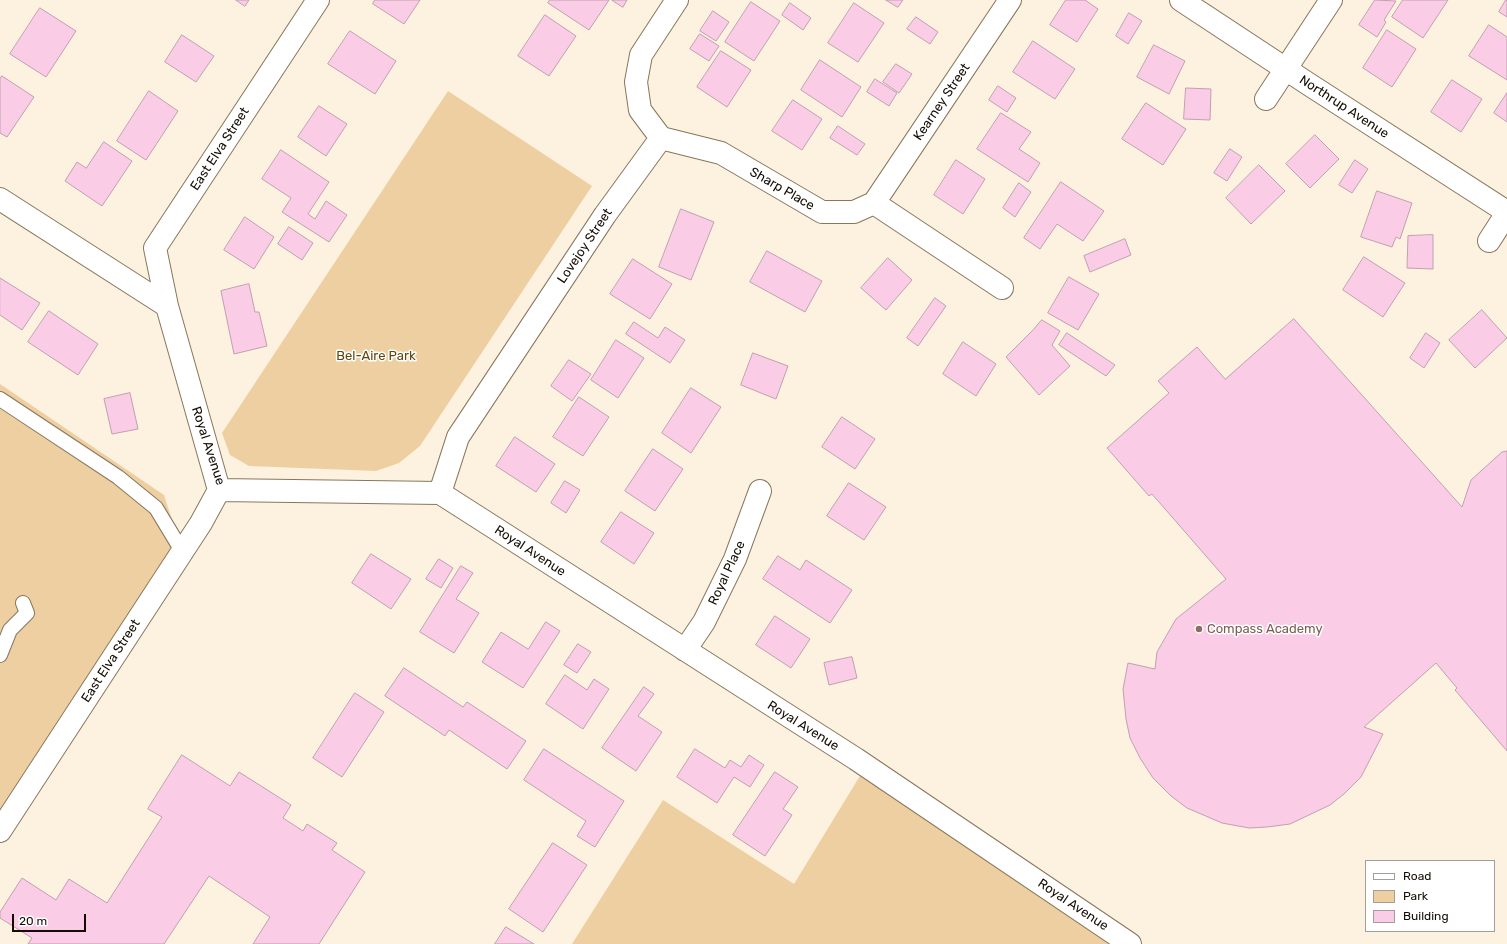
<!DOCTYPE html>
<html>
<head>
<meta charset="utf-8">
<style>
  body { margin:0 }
  #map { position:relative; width:1507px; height:944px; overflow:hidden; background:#fdf1df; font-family:Rubik,sans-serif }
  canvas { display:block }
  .legend { position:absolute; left:1365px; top:860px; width:130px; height:72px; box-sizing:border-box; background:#fff; border:1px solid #a19e9b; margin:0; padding:5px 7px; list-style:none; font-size:12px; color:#130d04 }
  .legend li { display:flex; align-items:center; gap:8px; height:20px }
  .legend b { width:20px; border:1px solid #a19e9b }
  .scale { position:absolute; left:12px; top:914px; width:74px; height:18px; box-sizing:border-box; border:2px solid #130d04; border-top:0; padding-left:5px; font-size:12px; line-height:14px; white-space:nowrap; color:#130d04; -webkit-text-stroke:3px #fff; paint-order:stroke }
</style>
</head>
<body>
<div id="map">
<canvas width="1507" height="944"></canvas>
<ul class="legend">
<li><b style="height:5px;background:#fff"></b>Road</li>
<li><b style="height:11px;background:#edcfa1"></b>Park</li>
<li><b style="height:11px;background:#fbcce6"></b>Building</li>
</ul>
<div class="scale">20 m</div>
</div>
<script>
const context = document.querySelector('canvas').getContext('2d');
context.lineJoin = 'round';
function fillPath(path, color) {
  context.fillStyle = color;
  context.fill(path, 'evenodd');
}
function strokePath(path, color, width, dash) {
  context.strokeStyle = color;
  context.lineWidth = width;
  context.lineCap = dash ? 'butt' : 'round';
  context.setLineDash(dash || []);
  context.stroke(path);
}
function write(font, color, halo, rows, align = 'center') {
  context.font = font + ' Rubik,sans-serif';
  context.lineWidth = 3;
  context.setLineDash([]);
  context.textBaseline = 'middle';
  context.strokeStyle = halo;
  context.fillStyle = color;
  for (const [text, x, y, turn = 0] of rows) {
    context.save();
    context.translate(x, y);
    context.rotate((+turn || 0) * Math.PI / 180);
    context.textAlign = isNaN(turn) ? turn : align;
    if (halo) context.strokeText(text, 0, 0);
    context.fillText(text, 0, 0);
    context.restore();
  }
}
const green = new Path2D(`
  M 448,91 L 592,186 L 420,446 L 399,463 L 376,471 L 249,466 L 230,455 L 222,433 Z
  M 0,384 L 164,495 L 182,551 L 0,830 Z
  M 866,766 L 1130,944 L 572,944 L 663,800 L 794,884 Z`);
const building = new Path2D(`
  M 236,0 L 249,0 L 245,6 Z
  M 375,0 L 420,0 L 404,24 L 373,4 Z
  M 550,0 L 609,0 L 589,30 L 548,3 Z
  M 612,0 L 627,0 L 623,7 Z
  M 886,0 L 903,0 L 898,7 Z
  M 1066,0 L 1085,0 L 1098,9 L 1077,42 L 1050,25 Z
  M 1375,0 L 1396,1 L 1384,20 L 1386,22 L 1377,37 L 1359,25 Z
  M 1403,0 L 1448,0 L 1423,38 L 1392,17 Z
  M 1506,0 L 1507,0 L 1507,17 L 1499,12 Z
  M 751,2 L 780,21 L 754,61 L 725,42 Z
  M 790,3 L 811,18 L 803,30 L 782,15 Z
  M 854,3 L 884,23 L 858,62 L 828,43 Z
  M 40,8 L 76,31 L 46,77 L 10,54 Z
  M 713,11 L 729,22 L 716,41 L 700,31 Z
  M 1129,13 L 1142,21 L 1128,44 L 1116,36 Z
  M 545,15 L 576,36 L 549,76 L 518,56 Z
  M 916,17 L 938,32 L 930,44 L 907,29 Z
  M 1489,25 L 1507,37 L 1507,80 L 1469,56 Z
  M 1387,30 L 1416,49 L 1392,87 L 1363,68 Z
  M 350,31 L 396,61 L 375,94 L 328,64 Z
  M 700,34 L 719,46 L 709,61 L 690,49 Z
  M 182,35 L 214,56 L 196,82 L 165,62 Z
  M 1033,41 L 1075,69 L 1055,99 L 1013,72 Z
  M 1154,45 L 1185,61 L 1169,94 L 1137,77 Z
  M 721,51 L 751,70 L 727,107 L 697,87 Z
  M 820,60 L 861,87 L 842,117 L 801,90 Z
  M 896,64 L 912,74 L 899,93 L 883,82 Z
  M 2,76 L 34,97 L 7,137 L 0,133 L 0,79 Z
  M 875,79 L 897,93 L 889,106 L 867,92 Z
  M 1452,80 L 1482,99 L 1461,132 L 1431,112 Z
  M 998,86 L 1016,98 L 1007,112 L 989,100 Z
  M 1186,88 L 1211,89 L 1210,120 L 1184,119 Z
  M 149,91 L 178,111 L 146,160 L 117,141 Z
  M 1507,93 L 1507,122 L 1494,113 Z
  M 793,100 L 822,119 L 802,150 L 772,131 Z
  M 1146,103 L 1186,129 L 1163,165 L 1122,139 Z
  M 319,106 L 347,124 L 326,156 L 298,137 Z
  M 1001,113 L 1031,132 L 1019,149 L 1040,163 L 1028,182 L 977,149 Z
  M 838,126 L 865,144 L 857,155 L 830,138 Z
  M 1315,135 L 1339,159 L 1310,188 L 1286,164 Z
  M 104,142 L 132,161 L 102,206 L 65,181 L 77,162 L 86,168 Z
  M 1230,149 L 1242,157 L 1227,181 L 1214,173 Z
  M 281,150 L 329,182 L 308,214 L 315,219 L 326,201 L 347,215 L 329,242 L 282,212 L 291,198 L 262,179 Z
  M 956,160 L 985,179 L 963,214 L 934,195 Z
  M 1355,160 L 1368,169 L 1352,193 L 1339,185 Z
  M 1259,165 L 1285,191 L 1251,224 L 1226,198 Z
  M 1061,182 L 1104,211 L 1083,241 L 1057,224 L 1040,249 L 1024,238 Z
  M 1019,183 L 1031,192 L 1015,217 L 1003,208 Z
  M 1377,191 L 1412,203 L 1400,239 L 1396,237 L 1392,247 L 1361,237 Z
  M 681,209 L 714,222 L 691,280 L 659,267 Z
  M 245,217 L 274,237 L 254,269 L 224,250 Z
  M 289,227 L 313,243 L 302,260 L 278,244 Z
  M 1433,235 L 1433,269 L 1407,268 L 1408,236 Z
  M 1125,239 L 1131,255 L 1090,272 L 1084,256 Z
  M 767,251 L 822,281 L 805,312 L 750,282 Z
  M 1364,257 L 1405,283 L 1383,317 L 1343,290 Z
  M 888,258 L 912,280 L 886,310 L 861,288 Z
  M 633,259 L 672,284 L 650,319 L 610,294 Z
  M 1069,277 L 1099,294 L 1078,330 L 1048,313 Z
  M 0,278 L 40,303 L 22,330 L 0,315 Z
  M 249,284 L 255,312 L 259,312 L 267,346 L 234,354 L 221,291 Z
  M 935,298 L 946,306 L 918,346 L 907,338 Z
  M 1482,310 L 1507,338 L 1475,368 L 1449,340 Z
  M 49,311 L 98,344 L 78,375 L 28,342 Z
  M 1294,319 L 1462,507 L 1471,480 L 1502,452 L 1507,451 L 1507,751 L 1455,690 L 1457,688 L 1436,663 L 1364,727 L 1383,734 L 1361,777 L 1344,794 L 1330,805 L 1290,824 L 1267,827 L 1249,828 L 1222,823 L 1187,808 L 1171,796 L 1153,778 L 1140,758 L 1130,738 L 1126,719 L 1123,689 L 1128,663 L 1155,669 L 1157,652 L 1176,619 L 1226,579 L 1152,494 L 1149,496 L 1107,448 L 1169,393 L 1158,381 L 1197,347 L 1225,379 Z
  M 1042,320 L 1060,331 L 1052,345 L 1070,366 L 1039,395 L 1006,357 L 1033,330 Z
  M 634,322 L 658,338 L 665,327 L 685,340 L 670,363 L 626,334 Z
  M 1067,333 L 1115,365 L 1106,376 L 1059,345 Z
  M 1426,333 L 1440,343 L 1424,368 L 1410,358 Z
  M 616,340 L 644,358 L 618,398 L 591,380 Z
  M 963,342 L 996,364 L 976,396 L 943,374 Z
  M 753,353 L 788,366 L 776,399 L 741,385 Z
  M 569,360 L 591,374 L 572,401 L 551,386 Z
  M 691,388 L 721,407 L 691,453 L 662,433 Z
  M 130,393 L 138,429 L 112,434 L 104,399 Z
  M 579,397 L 609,417 L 583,456 L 553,437 Z
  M 842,417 L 875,439 L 855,469 L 822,447 Z
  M 515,437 L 555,464 L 536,492 L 496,466 Z
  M 653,449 L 683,469 L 655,511 L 625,491 Z
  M 565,481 L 580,490 L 566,513 L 551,503 Z
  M 849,483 L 886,507 L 864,540 L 827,516 Z
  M 621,512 L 654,533 L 634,564 L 601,542 Z
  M 371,554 L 411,579 L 391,609 L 352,583 Z
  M 778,556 L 800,570 L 806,560 L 852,590 L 830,623 L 763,579 Z
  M 439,559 L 453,568 L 441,588 L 426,579 Z
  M 461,566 L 473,573 L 456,599 L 479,613 L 454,653 L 420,632 Z
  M 775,616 L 810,639 L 791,668 L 756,645 Z
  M 546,622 L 560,631 L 523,688 L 482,662 L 501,632 L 528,649 Z
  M 578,644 L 591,652 L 577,673 L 564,665 Z
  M 852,657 L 857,678 L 829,685 L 824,663 Z
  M 404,668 L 463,707 L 467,702 L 526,741 L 507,769 L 449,730 L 445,736 L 385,696 Z
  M 565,675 L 587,690 L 594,679 L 609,689 L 583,729 L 546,704 Z
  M 644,687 L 654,694 L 638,716 L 662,732 L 636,771 L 602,748 Z
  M 355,693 L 384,712 L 342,777 L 313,758 Z
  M 544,749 L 624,801 L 595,847 L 577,836 L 586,821 L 524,780 Z
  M 695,749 L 725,768 L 730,760 L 741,767 L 749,755 L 764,765 L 750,787 L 734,777 L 717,803 L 677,777 Z
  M 182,755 L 230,786 L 239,772 L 291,805 L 283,818 L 303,831 L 307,824 L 337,843 L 332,850 L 365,872 L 319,944 L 253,944 L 270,917 L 209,876 L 164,944 L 28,944 L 32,938 L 0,918 L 0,912 L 22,878 L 56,900 L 69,879 L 107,903 L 162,817 L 148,809 Z
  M 775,772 L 798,787 L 783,809 L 792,815 L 765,856 L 733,835 Z
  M 553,843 L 587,865 L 543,932 L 509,909 Z
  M 506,927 L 534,944 L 495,944 Z`);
const service = new Path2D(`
  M 0,399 L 118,477 L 156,508 L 182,551
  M 0,655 L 10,630 L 27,613 L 23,603`);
const minor = new Path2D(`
  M 1181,0 L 1310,85 L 1507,212
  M 1266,99 L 1331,0
  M 661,138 L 721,153 L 822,212 L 854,212 L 874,203 L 1002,288
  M 661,138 L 640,110 L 636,82 L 641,55 L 677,0
  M 0,199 L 167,306 L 219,490
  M 874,203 L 1010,0
  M 1489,241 L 1507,213
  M 167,306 L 155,248 L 318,0
  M 219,490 L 440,493 L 856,759 L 1130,944
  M 440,493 L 458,437 L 605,215 L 661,138
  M 685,650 L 704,622 L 735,559 L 760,491
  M 0,831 L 201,523 L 219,490`);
const markers = [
  [1199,629,4,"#8d6e63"]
];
const streetNames = [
  ["Kearney Street",942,102,-56],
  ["Northrup Avenue",1344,107,33],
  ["East Elva Street",220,149,-57],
  ["Sharp Place",782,189,30],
  ["Lovejoy Street",585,246,-56],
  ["Royal Avenue",208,446,72],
  ["Royal Avenue",530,551,33],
  ["Royal Place",727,573,-65],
  ["East Elva Street",111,661,-57],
  ["Royal Avenue",803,726,32],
  ["Royal Avenue",1073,905,34]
];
const parkNames = [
  ["Bel-Aire Park",376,356]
];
const educationNames = [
  ["Compass Academy",1207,629]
];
fillPath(green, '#edcfa1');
fillPath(building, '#fbcce6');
strokePath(building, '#c09fb1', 1);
strokePath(service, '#88775c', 16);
strokePath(minor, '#88775c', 24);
strokePath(service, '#fff', 14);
strokePath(minor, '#fff', 22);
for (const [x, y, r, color] of markers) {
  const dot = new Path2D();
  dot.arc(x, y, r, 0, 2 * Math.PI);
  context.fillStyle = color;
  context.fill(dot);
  strokePath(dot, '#fff', 1.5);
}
write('13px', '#130d04', '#fff', streetNames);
write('13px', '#63460d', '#fff', parkNames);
write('13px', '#785e54', '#fff', educationNames, 'left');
</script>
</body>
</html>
